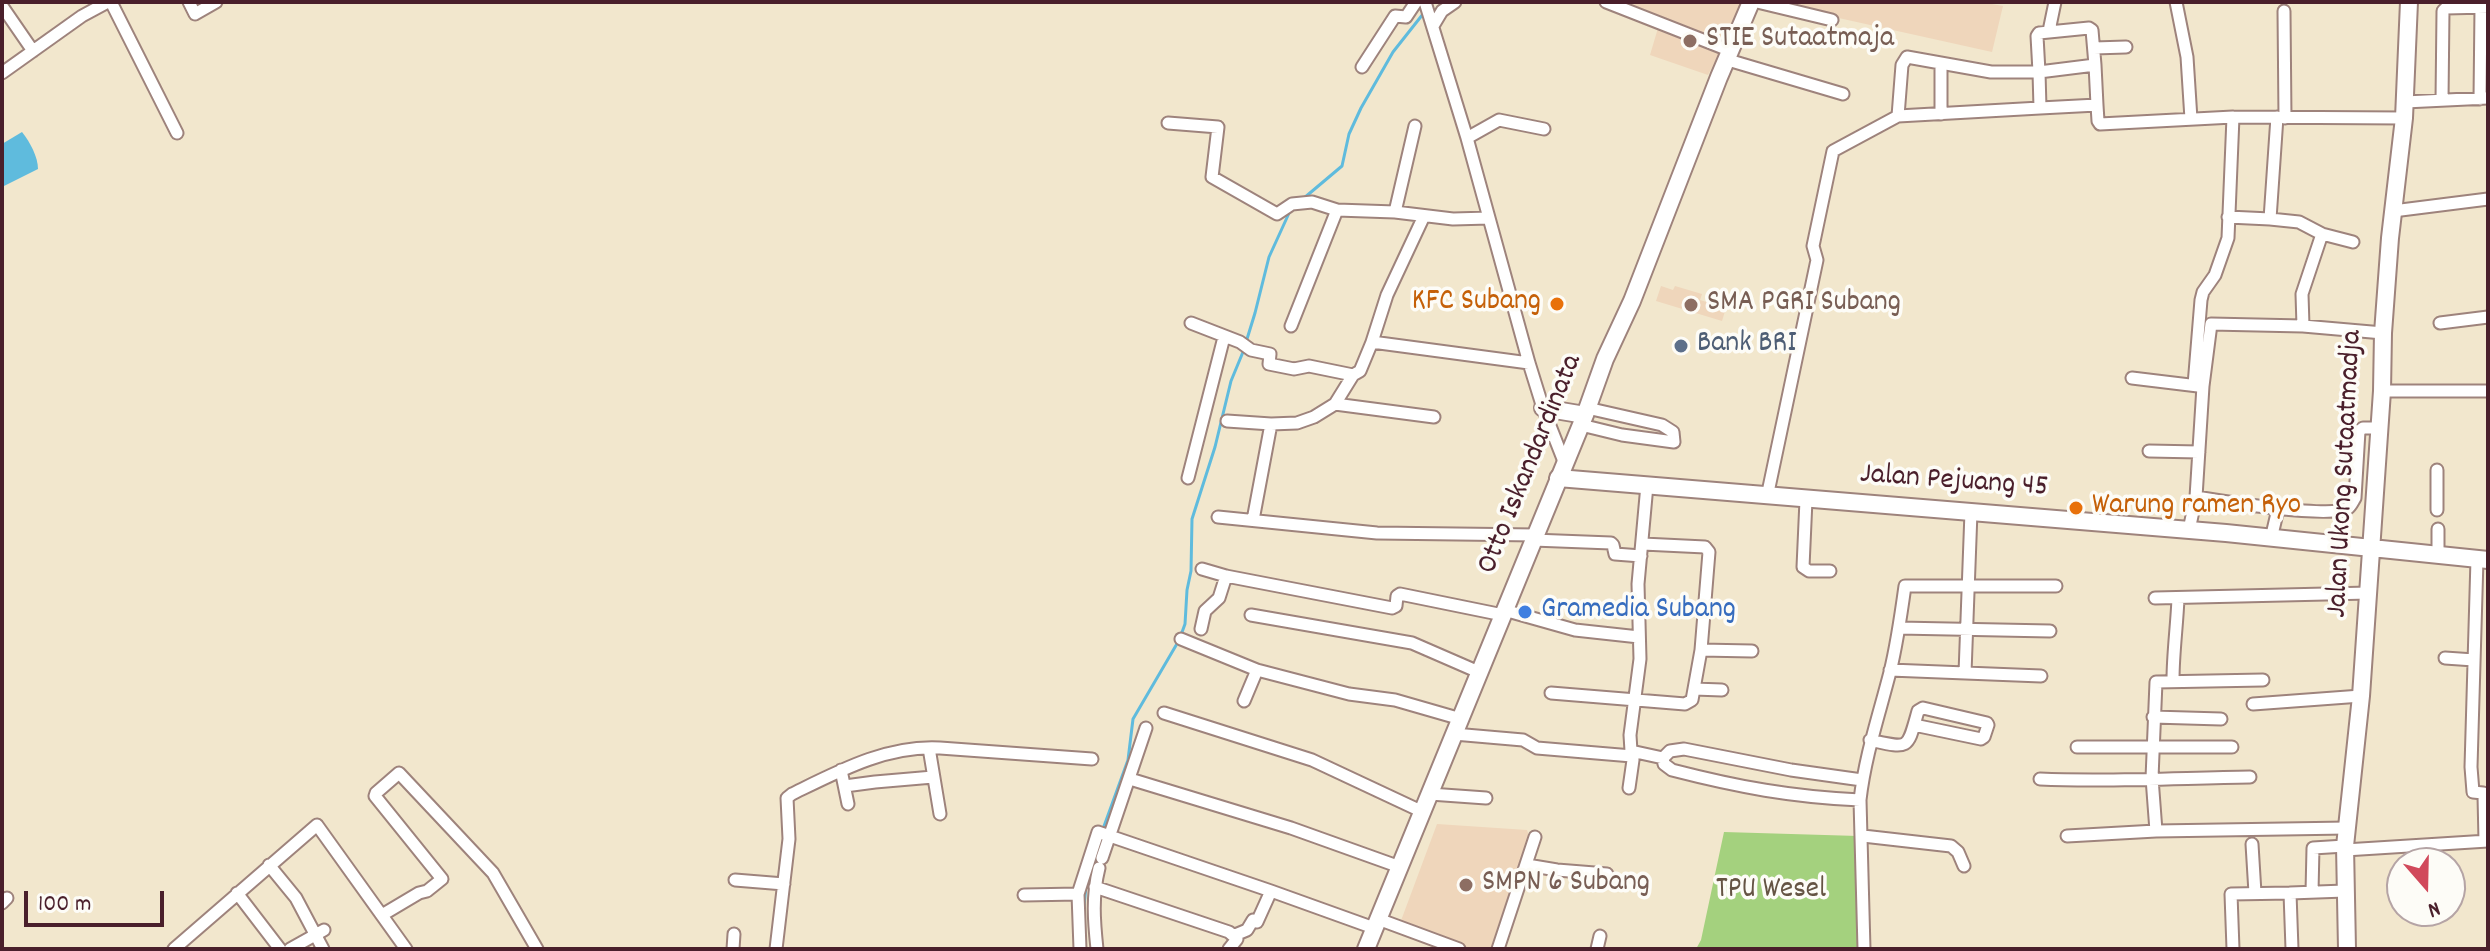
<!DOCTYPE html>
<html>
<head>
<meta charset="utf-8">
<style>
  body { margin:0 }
  #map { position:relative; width:2490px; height:951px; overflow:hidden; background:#f2e7cd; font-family:Dekko,sans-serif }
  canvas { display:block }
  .frame { position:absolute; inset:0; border:4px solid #4a1f2b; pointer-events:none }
  .north { position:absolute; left:2386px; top:847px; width:80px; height:80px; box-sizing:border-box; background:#fdfcf7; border:2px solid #b5a4a5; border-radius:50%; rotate:160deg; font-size:22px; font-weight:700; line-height:32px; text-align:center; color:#4a1f2b }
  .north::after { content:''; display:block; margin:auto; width:28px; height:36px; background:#d1495b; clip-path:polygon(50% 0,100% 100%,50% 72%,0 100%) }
  .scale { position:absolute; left:24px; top:891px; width:140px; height:36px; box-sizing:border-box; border:4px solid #4a1f2b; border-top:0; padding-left:10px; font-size:24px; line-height:28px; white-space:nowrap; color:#4a1f2b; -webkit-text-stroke:6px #fdfcf7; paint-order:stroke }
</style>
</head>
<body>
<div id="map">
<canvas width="2490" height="951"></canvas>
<div class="frame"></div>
<div class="north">N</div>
<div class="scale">100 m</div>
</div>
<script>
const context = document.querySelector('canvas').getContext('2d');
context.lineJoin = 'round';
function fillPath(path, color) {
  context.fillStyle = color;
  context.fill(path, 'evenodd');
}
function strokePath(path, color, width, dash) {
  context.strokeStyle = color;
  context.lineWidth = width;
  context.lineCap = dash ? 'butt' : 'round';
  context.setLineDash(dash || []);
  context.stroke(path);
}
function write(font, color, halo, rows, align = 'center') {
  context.font = font + ' Dekko,sans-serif';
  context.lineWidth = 7;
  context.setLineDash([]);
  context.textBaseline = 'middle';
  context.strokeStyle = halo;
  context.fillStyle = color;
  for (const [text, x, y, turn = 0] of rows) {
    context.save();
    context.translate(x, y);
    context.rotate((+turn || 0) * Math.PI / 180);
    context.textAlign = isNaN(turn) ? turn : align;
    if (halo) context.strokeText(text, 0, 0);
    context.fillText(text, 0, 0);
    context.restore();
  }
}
const built = new Path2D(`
  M 1606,2 L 1745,2 L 1708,75 L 1650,55 L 1658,28 Z
  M 1981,2 L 2003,6 L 1992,52 L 1771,3 Z
  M 1661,286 L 1673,290 L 1675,286 L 1702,294 L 1700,300 L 1726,308 L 1722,321 L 1656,301 Z
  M 1437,824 L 1527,830 L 1532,845 L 1494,949 L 1464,949 L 1399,926 Z`);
const green = new Path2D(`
  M 1724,832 L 1858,836 L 1859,949 L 1696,949 L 1701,940 Z`);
const water = new Path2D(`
  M 22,132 C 30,142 38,157 38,169 L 2,187 L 2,144 Z`);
const stream = new Path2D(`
  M 1304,198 L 1342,166 L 1349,134 L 1361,108 L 1393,52 L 1423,14
  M 1181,635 L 1185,624 L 1187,590 L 1191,571 L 1192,519 L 1215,447 L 1231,381 L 1243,352 L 1255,313 L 1269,257 L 1290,211
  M 1103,829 L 1128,760 L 1133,719 L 1178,642
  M 1084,906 L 1086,886`);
const street = new Path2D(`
  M 111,2 L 177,133
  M 189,2 L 195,14 L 216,2
  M 1425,2 L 1467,138 L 1529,363 L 1543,408 L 1565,464
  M 1606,2 L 1731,51
  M 1757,2 L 1832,20
  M 2176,2 L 2187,57 L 2191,119
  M 2,6 L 33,51
  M 2284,11 L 2285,118
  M 1433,26 L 1442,11 L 1455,2
  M 2049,31 L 2055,2
  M 2094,48 L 2126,47
  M 1728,60 L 1843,94
  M 2095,65 L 2097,105
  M 1362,67 L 1395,16 L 1406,17 L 1416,2
  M 2,73 L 82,16 L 108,2
  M 2480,99 L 2481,7
  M 2442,100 L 2443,11 L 2446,8 L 2488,7
  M 2405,102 L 2488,98
  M 2040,108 L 2097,105 L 2098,121 L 2100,124 L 2233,117 L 2404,118
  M 1941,114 L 1941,63
  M 1168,123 L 1218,127 L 1212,177 L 1277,214 L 1292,204 L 1312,202 L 1337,210 L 1395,212 L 1453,219 L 1489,218
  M 1467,138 L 1499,120 L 1544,129
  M 2393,211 L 2488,199
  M 1395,212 L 1415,126
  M 1424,216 L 1387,295 L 1372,342 L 1529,363
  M 2228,217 L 2270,219 L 2277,117
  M 2270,219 L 2299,222 L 2322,234 L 2302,294 L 2303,326
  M 2322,234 L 2353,242
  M 1191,323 L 1240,342 L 1251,350 L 1270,354 L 1269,364 L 1294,369 L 1309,366 L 1353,375
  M 2440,323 L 2488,317
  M 1291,326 L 1337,210
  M 2132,378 L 2198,386
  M 2194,385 L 2201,300 L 2203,292 L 2215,275 L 2228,238 L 2233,117
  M 2382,391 L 2488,391
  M 1335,404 L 1434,417
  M 1227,421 L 1271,424 L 1297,423 L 1314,417 L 1335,404 L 1353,375 L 1360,371 L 1372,342
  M 1581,425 L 1622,435 L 1674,442 L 1673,432 L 1662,425 L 1587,408
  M 2149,451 L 2199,452
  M 2437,470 L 2437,510
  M 1188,478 L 1224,337
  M 1647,485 L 1638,584 L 1640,659 L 1630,735 L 1631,751 L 1663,758 L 1670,751 L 1684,749 L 1791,770 L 1862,780
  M 1767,497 L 1817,260 L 1813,246 L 1833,151 L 1898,116 L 2040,108 L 2039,72 L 2095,65 L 2092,30 L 2089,28 L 2039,33 L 2037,36 L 2039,72 L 1991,72 L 1907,57 L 1902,65 L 1898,116
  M 2196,497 C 2220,501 2332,519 2348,508 C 2351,506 2353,501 2355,498 L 2359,431 L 2363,428 L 2379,428
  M 1806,500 L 1803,567 L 1809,571 L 1830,571
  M 1218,517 L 1377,533 L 1536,535
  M 1253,520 L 1271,424
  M 2438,529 L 2438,556
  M 2189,530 L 2196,497 L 2203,386 L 2211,324 L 2303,326 L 2383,333
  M 2271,539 L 2278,509
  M 1533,540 L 1611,543 L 1613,545 L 1615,554 L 1641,556
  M 2477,559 L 2471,767 L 2473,792 L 2483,793 L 2484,796 L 2485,841
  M 1202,569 L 1226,576 L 1392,608 L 1396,606 L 1397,596 L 1400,594 L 1503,615
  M 2155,598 L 2369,593
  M 1504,610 L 1575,630 L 1639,637
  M 1251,615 L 1412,643 L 1481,673
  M 1899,628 L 2050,631
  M 1201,629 L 1205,611 L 1219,598 L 1226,576
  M 1181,639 L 1257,670 L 1349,694 L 1395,700 L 1461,719
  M 1701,650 L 1752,651
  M 2445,658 L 2474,660
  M 1890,670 L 2041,676
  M 1965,673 L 1971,512
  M 2173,680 C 2173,653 2177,625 2178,598
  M 1694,689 L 1722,690
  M 1551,693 L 1685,704 L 1692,700 L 1701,650 L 1709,552 L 1705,547 L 1643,544
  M 1244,701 L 1257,670
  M 2253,704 L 2361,696
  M 1164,713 L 1312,760 L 1423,812
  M 2153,717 L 2221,719
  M 1454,734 L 1523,740 L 1537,748 L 1632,756
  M 1870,740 C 1910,749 1907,750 1918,711 L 1923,708 L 1987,723 L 1988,725 L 1984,737 L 1981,739 L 1914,725
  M 2077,747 L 2232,747
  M 929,748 L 940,814
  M 1663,758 L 1664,764 L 1672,770 C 1738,787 1792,797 1860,800
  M 841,770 L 848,804
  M 1130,779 L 1291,828 L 1400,867
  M 2040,779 C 2110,782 2180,778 2250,777
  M 845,786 L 875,782 L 933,777
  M 1629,788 L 1633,760 L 1631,751
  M 1430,794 L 1486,798
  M 2156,831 L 2152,778 L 2156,682 L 2263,680
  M 1863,836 L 1951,846 L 1958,852 L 1964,866
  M 2067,836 L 2156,831 L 2347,828
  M 2252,844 L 2255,893
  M 2345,850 L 2488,841
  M 1102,858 L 1146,728
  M 269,865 L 296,898 L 323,949
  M 1527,865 L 1557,870 L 1607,874
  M 735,880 L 784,884
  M 1095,887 L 1229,932 L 1237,939 L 1229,949
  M 2312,892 L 2313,848 L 2345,846
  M 237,893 L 280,949
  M 1078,894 L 1080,949
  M 1024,895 L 1078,894 L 1098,832 L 1271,891 L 1374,928
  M 2,903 L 7,898
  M 382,915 L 419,893 L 427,891 L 442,879 L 375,796 L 376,793 L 399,773 L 493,873 L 537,949
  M 1378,919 L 1459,949
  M 1235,935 L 1247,930 L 1253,920 L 1257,922 L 1271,891
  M 174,949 L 317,825 L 406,949
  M 290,949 L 324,930
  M 733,949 L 734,934
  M 776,949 L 789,839 L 787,798 L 792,794 C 839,771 887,745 940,748 L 1092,759
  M 1097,949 C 1094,921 1092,896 1099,868
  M 1498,949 L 1535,837
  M 1597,949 L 1600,936
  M 1864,949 L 1860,800 C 1865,756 1879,715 1890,672 C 1897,644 1901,615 1905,586 L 2056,586
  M 2233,949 L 2231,894 L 2290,893
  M 2292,949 L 2290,893 L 2345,891`);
const secondary = new Path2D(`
  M 1558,478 L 2226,533 L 2488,560
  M 2347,949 L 2345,846 L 2361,696 L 2382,391 L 2383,333 L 2390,238 L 2404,118 L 2409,2`);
const primary = new Path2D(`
  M 1543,408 L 1585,415
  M 1366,949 L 1585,415 L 1605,359 L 1632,301 L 1719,77 L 1751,2`);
const markers = [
  [1690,41,8,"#8d6e63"],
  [1557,304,8,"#e8710a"],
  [1691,305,8,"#8d6e63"],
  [1681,346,8,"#5c6f8a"],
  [2076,508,8,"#e8710a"],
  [1525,612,8,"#3f7fe0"],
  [1466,885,8,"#8d6e63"]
];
const educationNames = [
  ["STIE Sutaatmaja",1706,41],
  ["SMA PGRI Subang",1707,305],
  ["SMPN 6 Subang",1482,885]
];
const foodNames = [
  ["KFC Subang",1541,304],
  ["Warung ramen Ryo",2092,508,"left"]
];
const serviceNames = [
  ["Bank BRI",1697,346]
];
const streetNames = [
  ["Otto Iskandardinata",1532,465,-68],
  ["Jalan Ukong Sutaatmadja",2347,474,-87],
  ["Jalan Pejuang 45",1954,483,4]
];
const shopNames = [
  ["Gramedia Subang",1541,612]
];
const parkNames = [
  ["TPU Wesel",1771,892]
];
fillPath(built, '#efd6bb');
fillPath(green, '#a4d17e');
fillPath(water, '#5fbbdd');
strokePath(stream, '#5fbbdd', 3);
strokePath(street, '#9e837c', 15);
strokePath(secondary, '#9e837c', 20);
strokePath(primary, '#9e837c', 20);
strokePath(street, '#fff', 11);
strokePath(secondary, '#fff', 16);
strokePath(primary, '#fff', 16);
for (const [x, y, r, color] of markers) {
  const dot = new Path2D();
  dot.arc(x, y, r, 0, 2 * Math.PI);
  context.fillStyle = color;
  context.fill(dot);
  strokePath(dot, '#fdfcf7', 3);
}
write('30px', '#785e54', '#fdfcf7', educationNames, 'left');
write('30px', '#c56008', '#fdfcf7', foodNames, 'right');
write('30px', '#4e5e75', '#fdfcf7', serviceNames, 'left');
write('30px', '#4a1f2b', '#fdfcf7', streetNames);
write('30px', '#366cbe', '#fdfcf7', shopNames, 'left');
write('30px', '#655444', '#fdfcf7', parkNames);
</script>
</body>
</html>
